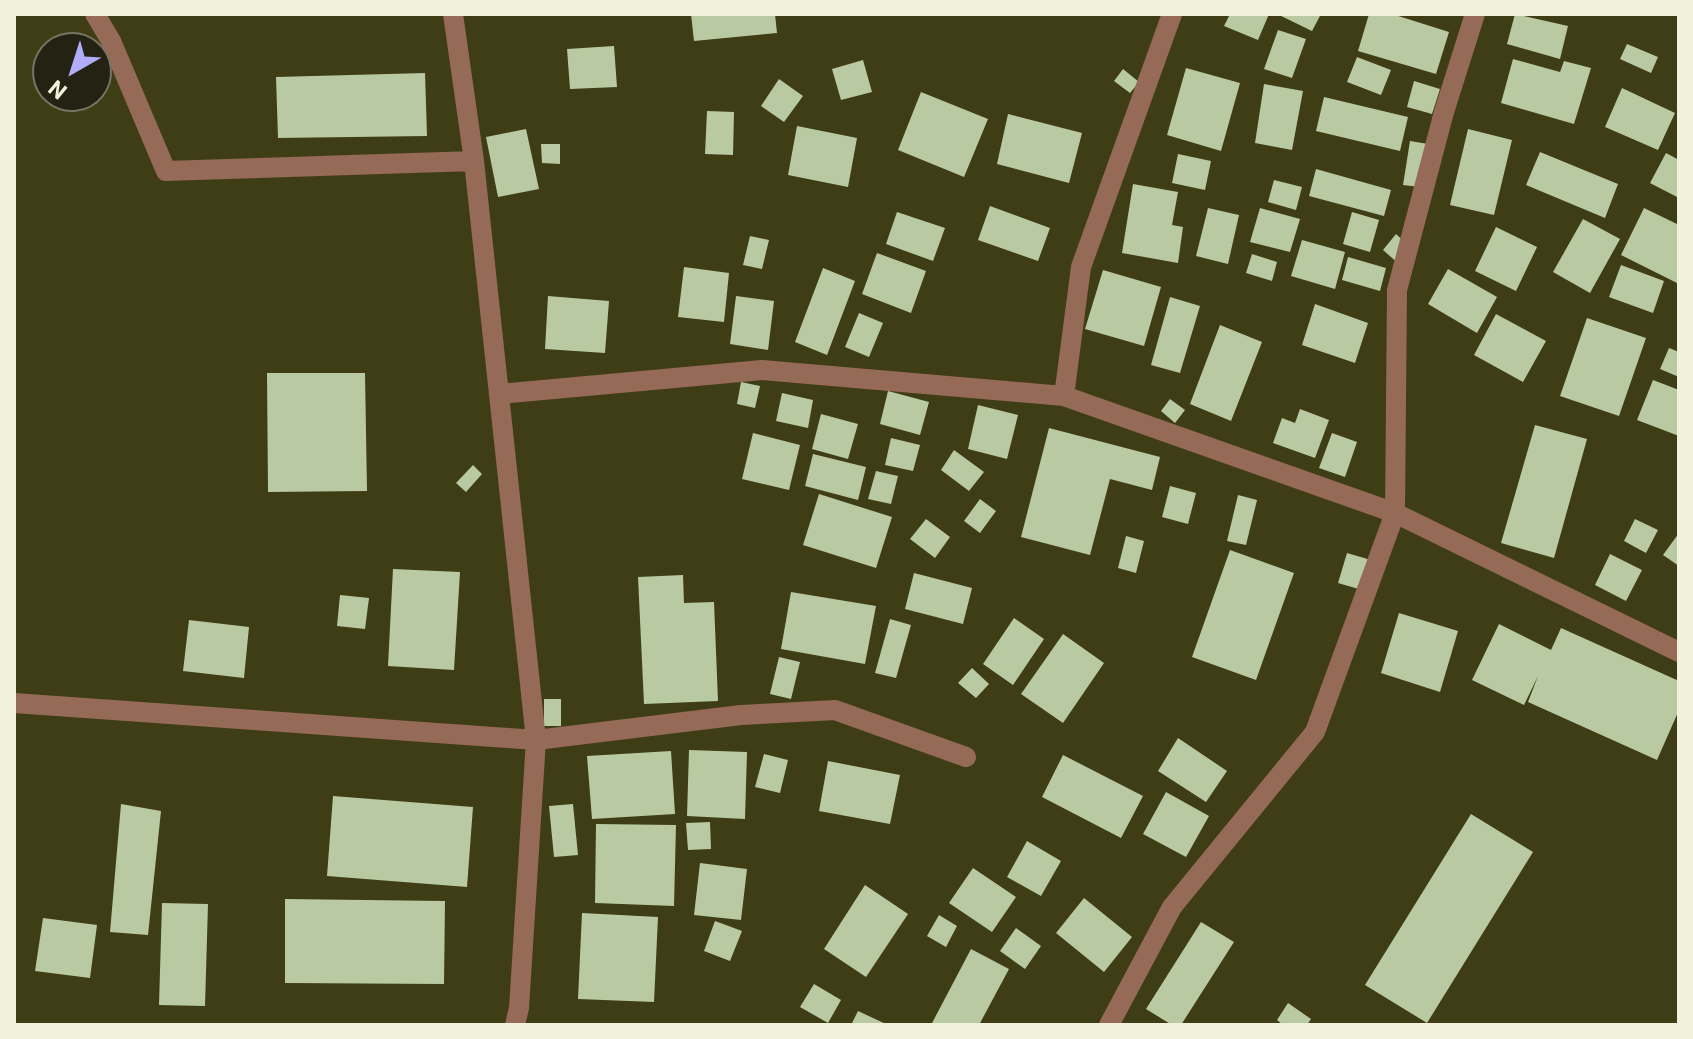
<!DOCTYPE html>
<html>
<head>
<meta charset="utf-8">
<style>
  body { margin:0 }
  #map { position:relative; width:1693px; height:1039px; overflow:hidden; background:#3f3d16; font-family:Roboto,sans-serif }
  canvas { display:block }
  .frame { position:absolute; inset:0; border:16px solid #f2f1dc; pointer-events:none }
  .north { position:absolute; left:32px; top:32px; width:80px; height:80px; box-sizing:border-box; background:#242313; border:2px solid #767563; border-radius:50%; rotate:219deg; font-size:22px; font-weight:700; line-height:32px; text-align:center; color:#f2f1dc }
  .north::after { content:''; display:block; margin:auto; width:28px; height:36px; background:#b1adfa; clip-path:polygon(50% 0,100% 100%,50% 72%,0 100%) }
</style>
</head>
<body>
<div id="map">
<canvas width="1693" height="1039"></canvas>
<div class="frame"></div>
<div class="north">N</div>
</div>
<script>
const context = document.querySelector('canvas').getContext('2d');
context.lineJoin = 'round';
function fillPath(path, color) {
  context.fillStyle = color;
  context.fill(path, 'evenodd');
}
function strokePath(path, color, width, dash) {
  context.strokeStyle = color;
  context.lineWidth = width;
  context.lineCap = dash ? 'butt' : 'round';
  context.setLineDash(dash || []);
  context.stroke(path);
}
const building = new Path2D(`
  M 691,14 L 775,14 L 777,33 L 694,41 Z
  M 1230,14 L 1269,14 L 1258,40 L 1224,26 Z
  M 1277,14 L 1321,14 L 1312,31 Z
  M 1369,14 L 1392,14 L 1449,32 L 1436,74 L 1358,51 Z
  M 1515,14 L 1568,26 L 1560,59 L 1507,44 Z
  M 1278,30 L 1306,39 L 1292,78 L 1264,69 Z
  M 1627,44 L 1658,57 L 1651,73 L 1620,59 Z
  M 614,46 L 617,87 L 570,89 L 567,49 Z
  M 1357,57 L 1391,70 L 1381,95 L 1347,82 Z
  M 1513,59 L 1560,72 L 1564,61 L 1591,68 L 1574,124 L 1501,103 Z
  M 863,60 L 872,92 L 841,100 L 832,69 Z
  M 1186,68 L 1240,83 L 1221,151 L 1167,135 Z
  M 1123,69 L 1139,82 L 1130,93 L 1114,81 Z
  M 425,73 L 427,136 L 278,138 L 276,77 Z
  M 779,79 L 803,96 L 784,122 L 761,106 Z
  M 1414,81 L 1440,89 L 1432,114 L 1407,107 Z
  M 1264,84 L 1303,91 L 1292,150 L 1255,143 Z
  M 1622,88 L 1675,113 L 1658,150 L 1605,127 Z
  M 921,92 L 988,119 L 964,177 L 898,150 Z
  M 1324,97 L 1408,117 L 1400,151 L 1316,131 Z
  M 707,111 L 734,112 L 733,155 L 705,154 Z
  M 1008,114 L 1082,133 L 1069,183 L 997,164 Z
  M 797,126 L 857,138 L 848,187 L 788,175 Z
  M 526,129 L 539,189 L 498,197 L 486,137 Z
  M 1468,129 L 1512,140 L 1494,215 L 1450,205 Z
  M 1410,141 L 1434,145 L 1428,188 L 1403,185 Z
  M 541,144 L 560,144 L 560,164 L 542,163 Z
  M 1540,152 L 1618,184 L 1605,218 L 1526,185 Z
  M 1666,153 L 1679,160 L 1679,198 L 1650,183 Z
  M 1178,154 L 1211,161 L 1205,190 L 1172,183 Z
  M 1316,169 L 1391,190 L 1384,216 L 1309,196 Z
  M 1274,180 L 1302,187 L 1296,210 L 1268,202 Z
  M 1133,184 L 1178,192 L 1172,225 L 1183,227 L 1178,263 L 1122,253 Z
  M 990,206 L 1050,228 L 1038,261 L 978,240 Z
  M 1208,208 L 1239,215 L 1228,264 L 1196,256 Z
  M 1260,208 L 1300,219 L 1290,252 L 1250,242 Z
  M 1644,208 L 1679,225 L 1679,284 L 1621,255 Z
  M 897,212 L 945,228 L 933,261 L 886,244 Z
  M 1352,212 L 1379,220 L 1370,252 L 1343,244 Z
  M 1583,219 L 1620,239 L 1590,293 L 1553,272 Z
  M 1496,227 L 1537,247 L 1516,291 L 1475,271 Z
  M 1396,234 L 1412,249 L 1399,264 L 1383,250 Z
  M 750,236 L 769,240 L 762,269 L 743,265 Z
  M 1302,240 L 1345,252 L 1335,289 L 1291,276 Z
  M 877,253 L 926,271 L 911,313 L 862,294 Z
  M 1252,254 L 1277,262 L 1272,281 L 1246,273 Z
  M 1348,257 L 1386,268 L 1380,291 L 1342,280 Z
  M 1621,265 L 1664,281 L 1653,313 L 1609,297 Z
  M 684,267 L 729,273 L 724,322 L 678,317 Z
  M 823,268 L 855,281 L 827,355 L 795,342 Z
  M 1448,269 L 1497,297 L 1477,333 L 1428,304 Z
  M 1103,270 L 1161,287 L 1144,346 L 1085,329 Z
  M 548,296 L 609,301 L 605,353 L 545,349 Z
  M 736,296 L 774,301 L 768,350 L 730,344 Z
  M 1170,297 L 1200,306 L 1180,373 L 1151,365 Z
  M 1315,304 L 1368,323 L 1355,363 L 1302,345 Z
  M 859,313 L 883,323 L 869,357 L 845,347 Z
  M 1496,314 L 1546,341 L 1523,382 L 1474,355 Z
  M 1587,318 L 1646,338 L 1619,416 L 1560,396 Z
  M 1220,325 L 1262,342 L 1231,421 L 1190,404 Z
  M 1669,348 L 1679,352 L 1679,377 L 1660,369 Z
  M 267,373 L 365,373 L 367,491 L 268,492 Z
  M 1653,380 L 1679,390 L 1679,436 L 1637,420 Z
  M 741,382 L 760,386 L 755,408 L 737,404 Z
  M 888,391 L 929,402 L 920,435 L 880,424 Z
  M 782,393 L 813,400 L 808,428 L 776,421 Z
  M 1170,399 L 1185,410 L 1175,423 L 1161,411 Z
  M 978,405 L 1018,415 L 1007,459 L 968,449 Z
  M 1300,409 L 1329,420 L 1315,458 L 1273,443 L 1282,418 L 1295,423 Z
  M 821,414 L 858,424 L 848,459 L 812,449 Z
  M 1535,425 L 1587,439 L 1554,558 L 1501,543 Z
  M 1049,428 L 1160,457 L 1152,490 L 1110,479 L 1090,555 L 1021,537 Z
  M 753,433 L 800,445 L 789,490 L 742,479 Z
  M 1332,433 L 1357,442 L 1345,477 L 1319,468 Z
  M 891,438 L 920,445 L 913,471 L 885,465 Z
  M 954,450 L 984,472 L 969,491 L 941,470 Z
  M 813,454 L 866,467 L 858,500 L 805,486 Z
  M 473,465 L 482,474 L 466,492 L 456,483 Z
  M 876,471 L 898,476 L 891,504 L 868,499 Z
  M 1170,486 L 1196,493 L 1188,524 L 1162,517 Z
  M 819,494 L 892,517 L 876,568 L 803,545 Z
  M 1238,495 L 1257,500 L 1246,545 L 1227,541 Z
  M 980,499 L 996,511 L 980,533 L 964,521 Z
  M 926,519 L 950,537 L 935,558 L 910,539 Z
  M 1635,519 L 1658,530 L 1646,553 L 1624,541 Z
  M 1679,533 L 1679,566 L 1663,555 Z
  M 1126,536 L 1144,541 L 1136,573 L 1118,568 Z
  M 1230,550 L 1294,573 L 1256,680 L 1192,657 Z
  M 1347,553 L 1371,560 L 1362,590 L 1338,583 Z
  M 1610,554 L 1642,570 L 1626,601 L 1595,585 Z
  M 393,569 L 460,572 L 454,670 L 388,666 Z
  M 914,573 L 972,588 L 963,624 L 905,609 Z
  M 683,575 L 684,603 L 714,602 L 718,701 L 644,704 L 638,577 Z
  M 791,592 L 876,606 L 865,664 L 781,649 Z
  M 340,595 L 369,598 L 365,629 L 337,626 Z
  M 1399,613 L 1458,631 L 1440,692 L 1381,673 Z
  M 1014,618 L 1044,639 L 1013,685 L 983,664 Z
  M 890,619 L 911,625 L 896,678 L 875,673 Z
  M 189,620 L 249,627 L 244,678 L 183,671 Z
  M 1499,624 L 1551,650 L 1561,628 L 1679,681 L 1679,710 L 1657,760 L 1528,702 L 1538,676 L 1524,705 L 1472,680 Z
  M 1063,634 L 1104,663 L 1063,723 L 1021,694 Z
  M 779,657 L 800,662 L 791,699 L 770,694 Z
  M 972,668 L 989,684 L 976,698 L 958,683 Z
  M 544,699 L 561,699 L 561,726 L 544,726 Z
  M 1178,738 L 1227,771 L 1206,802 L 1158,771 Z
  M 689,750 L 747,752 L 745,819 L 687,816 Z
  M 671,751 L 675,814 L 592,819 L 587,756 Z
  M 764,754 L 788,760 L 780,793 L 755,787 Z
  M 1063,755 L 1143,796 L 1121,838 L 1042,797 Z
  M 828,761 L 900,775 L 890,824 L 819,811 Z
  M 1166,792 L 1209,816 L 1186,857 L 1143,834 Z
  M 333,796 L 473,807 L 467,887 L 327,876 Z
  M 121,804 L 161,811 L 148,935 L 110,932 Z
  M 573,804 L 578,855 L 554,857 L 549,806 Z
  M 1471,814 L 1533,852 L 1427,1023 L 1365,985 Z
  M 710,822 L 711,849 L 688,850 L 686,823 Z
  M 596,824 L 676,825 L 674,906 L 595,903 Z
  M 1027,841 L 1061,861 L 1041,896 L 1007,877 Z
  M 700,863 L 747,869 L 741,920 L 694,915 Z
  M 973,868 L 1016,897 L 992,932 L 949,903 Z
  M 865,885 L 908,914 L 866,977 L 824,949 Z
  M 1084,898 L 1132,937 L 1104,972 L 1056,933 Z
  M 285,899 L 445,901 L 444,984 L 285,983 Z
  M 162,903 L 208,904 L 205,1006 L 159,1005 Z
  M 582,913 L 658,917 L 654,1002 L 578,999 Z
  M 939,915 L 957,926 L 946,947 L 927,936 Z
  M 43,918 L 97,925 L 90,978 L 35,971 Z
  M 715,921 L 742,931 L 730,961 L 704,951 Z
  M 1201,922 L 1234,942 L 1181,1025 L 1172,1025 L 1146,1009 Z
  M 1016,928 L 1041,946 L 1025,969 L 1000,951 Z
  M 971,949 L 1009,969 L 979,1025 L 931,1025 Z
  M 814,984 L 841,1000 L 828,1023 L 800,1007 Z
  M 1288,1003 L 1311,1019 L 1307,1025 L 1283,1025 L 1277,1020 Z
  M 858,1011 L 888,1025 L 851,1025 Z`);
const minor = new Path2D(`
  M 95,14 L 111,41 L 166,171 L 474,161
  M 453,14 L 474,161 L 536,740 L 519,1008 L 515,1025
  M 499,394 L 762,370 L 1064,396 L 1395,513 L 1679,652
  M 1064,396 L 1081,267 L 1172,14
  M 14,703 L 536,740 L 741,715 L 835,710 L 966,757
  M 1109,1025 L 1172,907 L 1315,732 L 1395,513 L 1397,290 L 1444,112 L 1475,14`);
fillPath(building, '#b9caa2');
strokePath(minor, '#956a56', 20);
</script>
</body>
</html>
